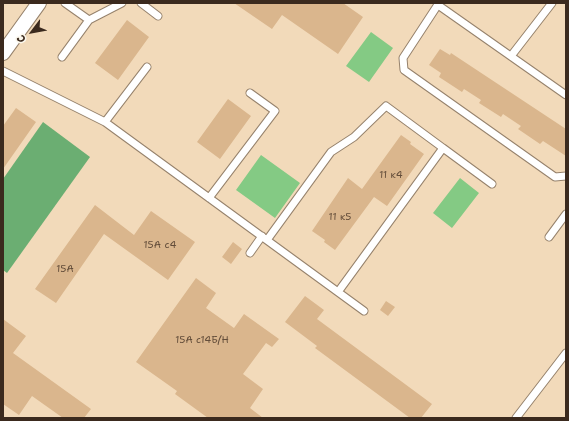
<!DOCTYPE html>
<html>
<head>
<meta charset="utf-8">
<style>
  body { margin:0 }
  #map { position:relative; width:569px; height:421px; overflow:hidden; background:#f2daba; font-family:"Shantell Sans",sans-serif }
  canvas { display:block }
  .frame { position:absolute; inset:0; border:4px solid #3b2a1e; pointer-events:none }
  .north { position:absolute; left:12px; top:12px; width:40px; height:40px; -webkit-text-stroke:3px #fbf7ec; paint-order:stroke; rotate:238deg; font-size:11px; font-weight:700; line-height:16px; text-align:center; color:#3b2a1e }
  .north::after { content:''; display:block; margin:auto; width:14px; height:18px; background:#3b2a1e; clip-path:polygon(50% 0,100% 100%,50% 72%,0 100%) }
</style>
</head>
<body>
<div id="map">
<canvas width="569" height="421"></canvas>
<div class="frame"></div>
<div class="north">С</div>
</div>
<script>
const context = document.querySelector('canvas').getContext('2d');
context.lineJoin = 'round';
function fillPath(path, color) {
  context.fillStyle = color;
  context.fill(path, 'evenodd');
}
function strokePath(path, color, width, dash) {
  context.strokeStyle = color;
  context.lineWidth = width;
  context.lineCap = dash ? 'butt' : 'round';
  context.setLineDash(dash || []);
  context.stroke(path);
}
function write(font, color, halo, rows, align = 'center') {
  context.font = font + ' "Shantell Sans",sans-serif';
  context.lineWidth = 3.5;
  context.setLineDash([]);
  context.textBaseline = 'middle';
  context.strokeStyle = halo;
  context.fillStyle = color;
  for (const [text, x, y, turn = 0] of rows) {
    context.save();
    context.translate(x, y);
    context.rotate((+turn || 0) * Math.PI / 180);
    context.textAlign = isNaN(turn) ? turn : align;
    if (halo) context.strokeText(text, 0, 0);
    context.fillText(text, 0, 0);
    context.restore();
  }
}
const green = new Path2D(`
  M 371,32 L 393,48 L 369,82 L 346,66 Z
  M 261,155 L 300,183 L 275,218 L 236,190 Z
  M 460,178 L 479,193 L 452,228 L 433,213 Z`);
const forest = new Path2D(`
  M 43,122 L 90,157 L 7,273 L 3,270 L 3,179 Z`);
const building = new Path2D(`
  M 234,3 L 343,3 L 363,17 L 338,54 L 282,15 L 272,29 Z
  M 127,20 L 149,37 L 118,80 L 95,63 Z
  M 440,49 L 450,55 L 451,53 L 566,129 L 566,156 L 543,141 L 540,144 L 518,129 L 521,126 L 503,114 L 501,117 L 479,103 L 481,100 L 464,89 L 462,92 L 439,77 L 441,73 L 429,65 Z
  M 228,99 L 251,116 L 220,159 L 197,142 Z
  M 16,108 L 36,122 L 3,169 L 3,126 Z
  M 401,135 L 411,142 L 410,144 L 424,154 L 387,206 L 374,197 L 335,250 L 324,242 L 325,240 L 312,231 L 348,178 L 362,189 Z
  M 95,205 L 134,235 L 151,211 L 195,242 L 168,280 L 104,234 L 56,303 L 35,289 Z
  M 233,242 L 242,249 L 231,264 L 222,257 Z
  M 196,278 L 216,293 L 206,308 L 234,328 L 244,314 L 279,339 L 272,347 L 266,343 L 243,374 L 263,389 L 250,408 L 263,418 L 208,418 L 175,394 L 177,391 L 136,362 Z
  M 305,296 L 324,310 L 317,319 L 432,404 L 421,418 L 410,418 L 315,348 L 317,346 L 285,322 Z
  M 386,301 L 395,307 L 388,316 L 380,310 Z
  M 3,319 L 26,336 L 13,353 L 91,409 L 84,418 L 63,418 L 32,396 L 19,415 L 3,404 Z`);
const lane = new Path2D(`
  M 141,3 L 158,16
  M 439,3 L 403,58 L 404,70 L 555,177 L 566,176
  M 438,5 L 566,95
  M 89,20 L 122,3
  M 511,56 L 552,3
  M 62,57 L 89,20 L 65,3
  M 3,71 L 105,122 L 364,311
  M 105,122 L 147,67
  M 443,148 L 492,184
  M 209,198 L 275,111 L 250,93
  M 549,237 L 566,214
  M 267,240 L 331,152 L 354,137 L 386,106 L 443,148 L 338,292
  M 250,253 L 262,236
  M 516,418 L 566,353`);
const street = new Path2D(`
  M 3,53 L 39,3`);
const numberNames = [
  ["11 к4",391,175],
  ["11 к5",340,217],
  ["15А с4",160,245],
  ["15А",65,269],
  ["15А с14Б/Н",202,340]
];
fillPath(green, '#84ca84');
fillPath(forest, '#6bae72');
fillPath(building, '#dab68d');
strokePath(lane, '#96826c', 9);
strokePath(street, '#96826c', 16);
strokePath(lane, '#fff', 7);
strokePath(street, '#fff', 14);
write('10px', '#634d3a', null, numberNames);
</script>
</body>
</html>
